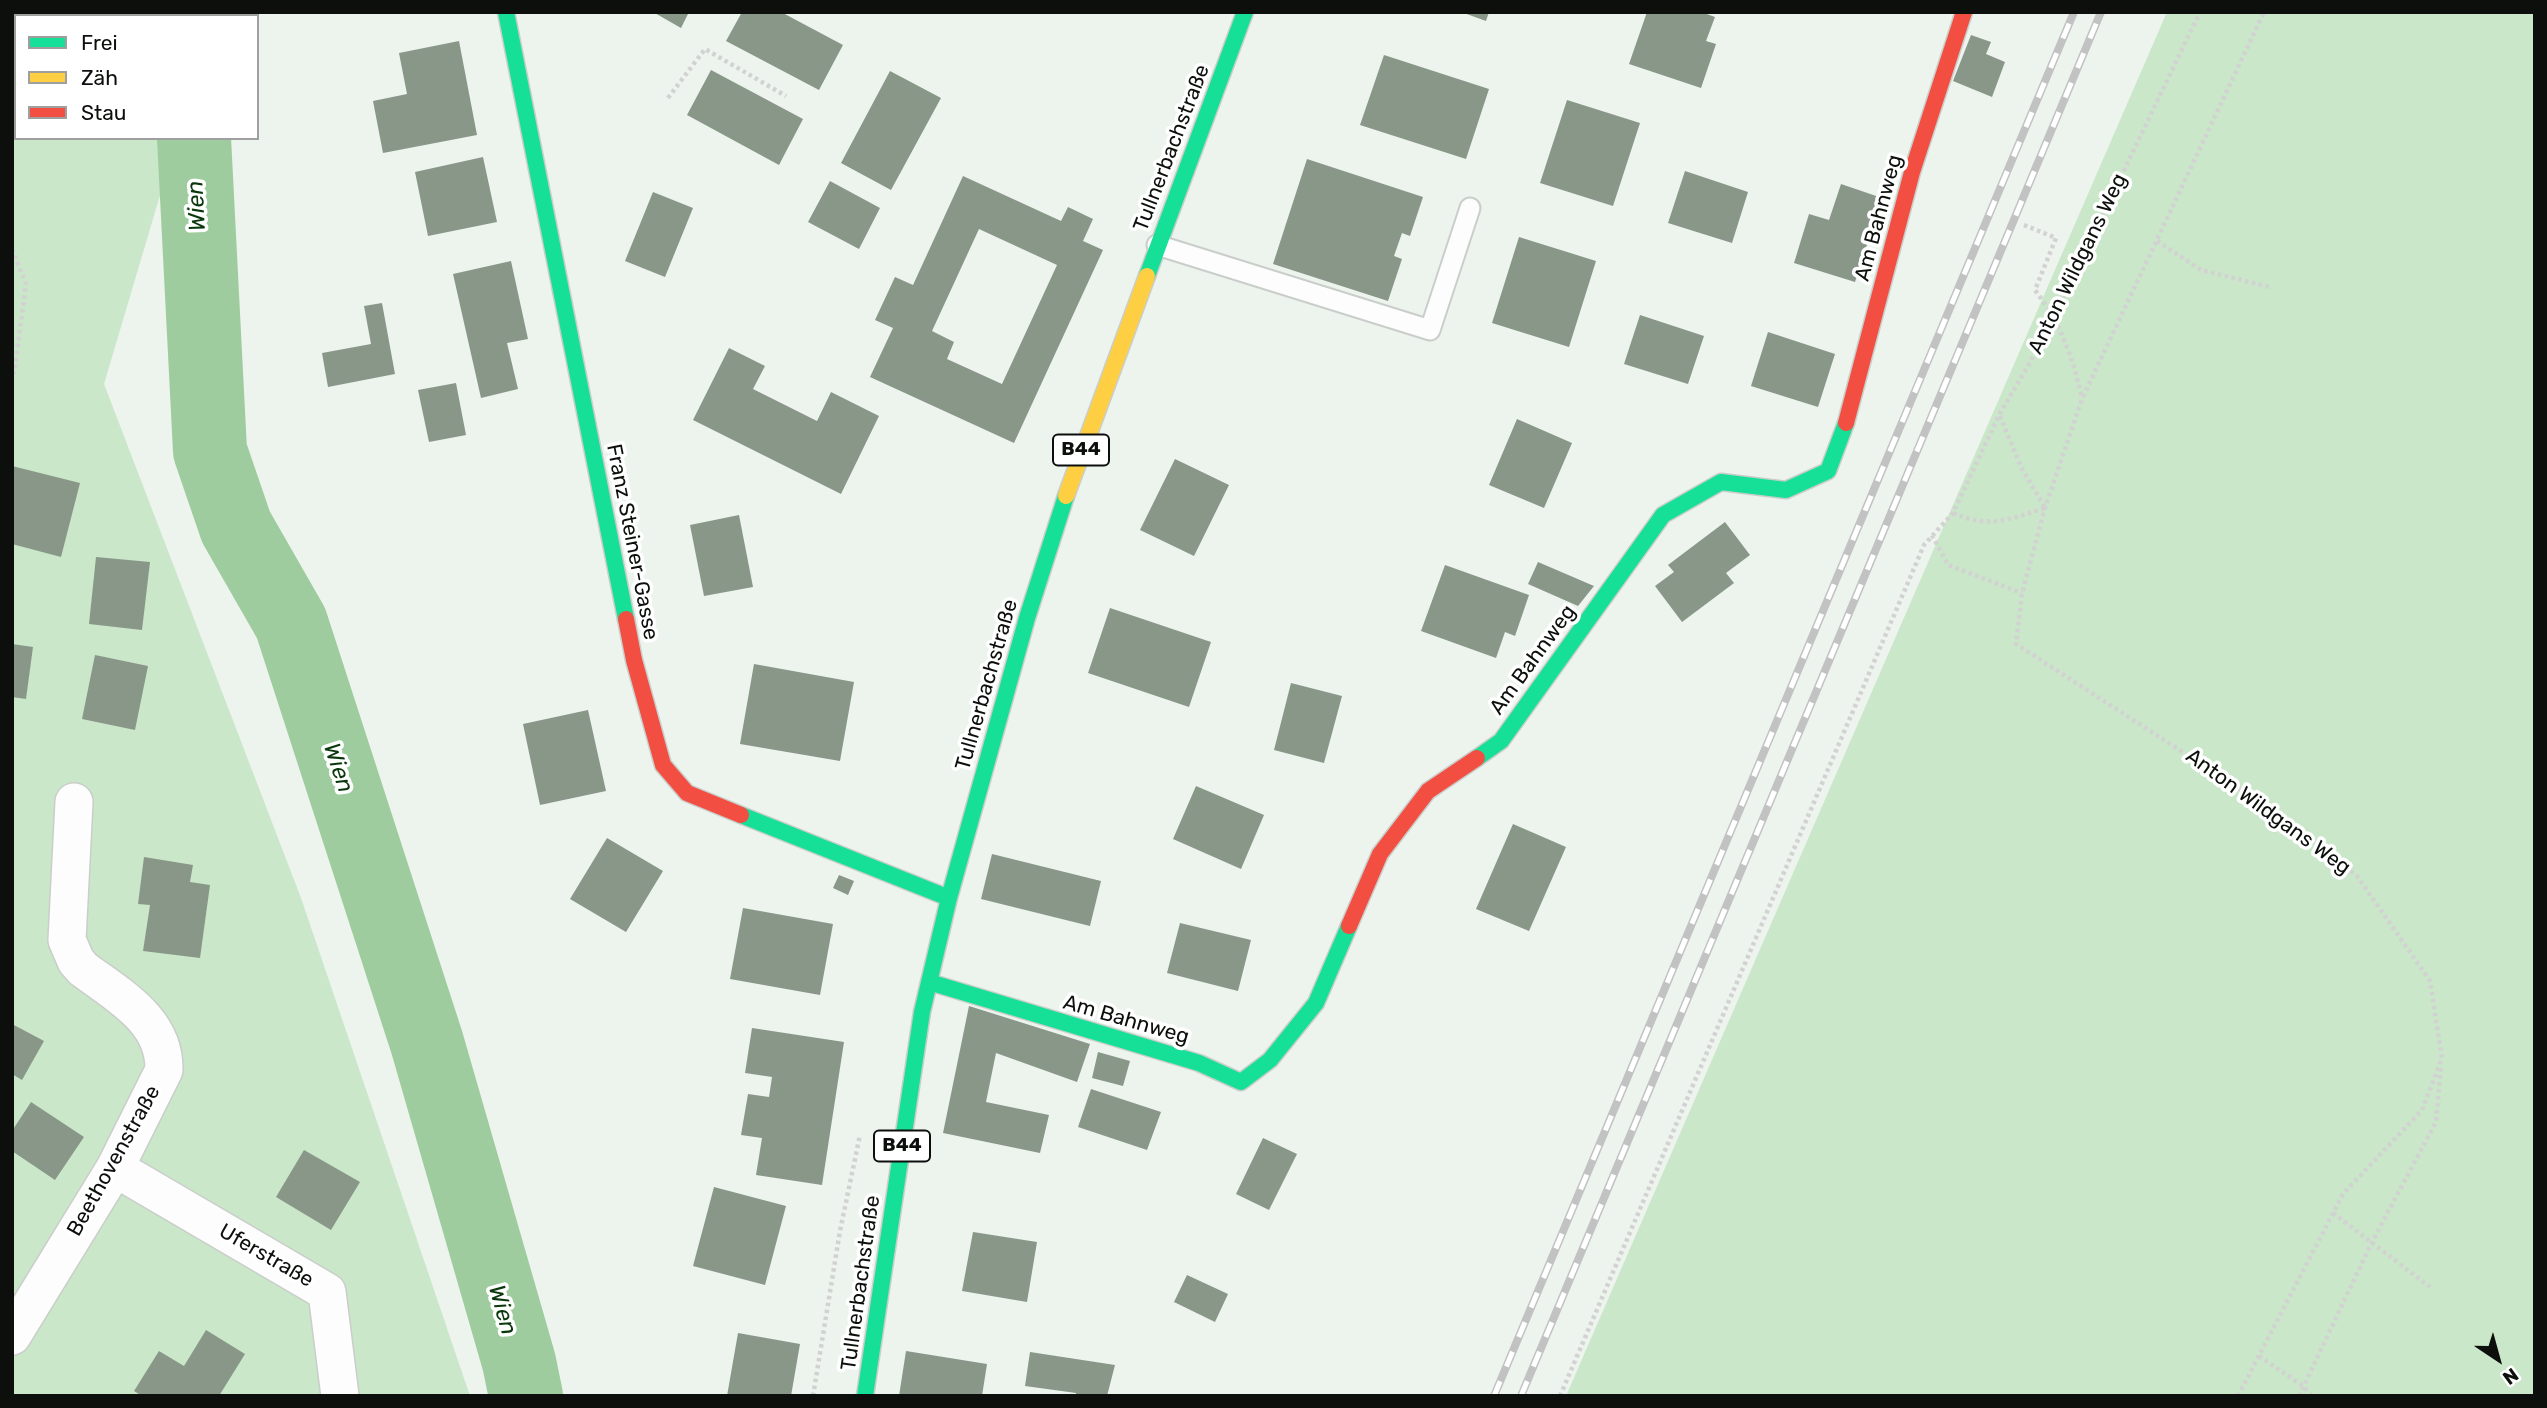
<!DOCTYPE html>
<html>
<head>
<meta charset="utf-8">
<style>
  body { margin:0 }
  #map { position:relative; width:2547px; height:1408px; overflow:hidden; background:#edf3ed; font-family:Rubik,sans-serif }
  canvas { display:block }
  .frame { position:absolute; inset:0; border:14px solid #0c0f0c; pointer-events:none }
  .legend { position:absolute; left:14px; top:14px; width:245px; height:126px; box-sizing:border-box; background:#fff; border:2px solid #9e9f9e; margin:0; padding:9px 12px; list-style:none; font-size:21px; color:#0c0f0c }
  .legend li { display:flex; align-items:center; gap:14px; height:35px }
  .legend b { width:35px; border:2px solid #9e9f9e }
  .north { position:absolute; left:2463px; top:1324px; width:70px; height:70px; -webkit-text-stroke:5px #fff; paint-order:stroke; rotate:144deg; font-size:19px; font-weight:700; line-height:28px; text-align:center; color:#0c0f0c }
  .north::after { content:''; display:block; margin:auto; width:24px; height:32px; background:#0c0f0c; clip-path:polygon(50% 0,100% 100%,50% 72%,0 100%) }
</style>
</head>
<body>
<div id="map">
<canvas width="2547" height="1408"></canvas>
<div class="frame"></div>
<ul class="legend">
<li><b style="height:9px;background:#16e098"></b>Frei</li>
<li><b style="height:9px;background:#ffcf43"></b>Zäh</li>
<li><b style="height:9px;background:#f24e42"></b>Stau</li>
</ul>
<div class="north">N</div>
</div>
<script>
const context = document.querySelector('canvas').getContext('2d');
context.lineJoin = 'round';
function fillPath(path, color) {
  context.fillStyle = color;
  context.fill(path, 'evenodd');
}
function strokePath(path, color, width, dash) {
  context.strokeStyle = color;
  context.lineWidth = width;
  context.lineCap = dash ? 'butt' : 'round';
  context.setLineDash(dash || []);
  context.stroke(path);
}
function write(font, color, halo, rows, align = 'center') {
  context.font = font + ' Rubik,sans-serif';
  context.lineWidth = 7;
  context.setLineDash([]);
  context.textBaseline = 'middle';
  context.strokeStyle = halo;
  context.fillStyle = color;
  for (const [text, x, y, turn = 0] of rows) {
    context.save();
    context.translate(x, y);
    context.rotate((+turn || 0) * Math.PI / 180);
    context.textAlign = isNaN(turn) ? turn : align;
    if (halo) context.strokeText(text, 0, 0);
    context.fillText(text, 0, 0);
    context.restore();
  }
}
const green = new Path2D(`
  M 12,12 L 214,12 L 213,16 L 16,16 L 16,138 L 177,138 L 104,384 L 301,898 L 470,1396 L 12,1396 Z
  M 2167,12 L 2535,12 L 2535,1396 L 1566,1396 Z`);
const river = new Path2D(`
  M 209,16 L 210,12
  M 194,138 L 210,451 L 236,527 L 291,623 L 427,1043 L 519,1362 L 526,1396`);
const building = new Path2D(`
  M 653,12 L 689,12 L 681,28 Z
  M 742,12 L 781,12 L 843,45 L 819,90 L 726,41 Z
  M 1461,12 L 1489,12 L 1486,21 Z
  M 1647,12 L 1701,12 L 1715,17 L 1706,41 L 1716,44 L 1701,88 L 1629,64 Z
  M 1971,35 L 1991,42 L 1986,54 L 2005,62 L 1992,97 L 1953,81 Z
  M 459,41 L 477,135 L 383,153 L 373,101 L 407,94 L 399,53 Z
  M 1384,55 L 1489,89 L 1466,159 L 1360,125 Z
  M 711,70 L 803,119 L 779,165 L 687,115 Z
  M 890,71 L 941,98 L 891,190 L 841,163 Z
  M 1567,100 L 1640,123 L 1613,206 L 1540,183 Z
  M 483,157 L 497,222 L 428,236 L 415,172 Z
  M 1307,159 L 1423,197 L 1410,236 L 1402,233 L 1394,256 L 1402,259 L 1388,301 L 1273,264 Z
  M 1685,171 L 1748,192 L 1732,243 L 1668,223 Z
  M 963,176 L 1061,221 L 1068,207 L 1093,219 L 1083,241 L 1103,250 L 1014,443 L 870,377 L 893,328 L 875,320 L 895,277 L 913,285 ZM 979,229 L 1057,265 L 1002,384 L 947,359 L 954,342 L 932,331 Z
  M 830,181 L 880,208 L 859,249 L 808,222 Z
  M 1841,184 L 1882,198 L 1855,282 L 1794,263 L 1809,214 L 1829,220 Z
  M 653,192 L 693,208 L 665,277 L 625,261 Z
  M 1519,237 L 1596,261 L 1569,347 L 1492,323 Z
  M 511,261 L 528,339 L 507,343 L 518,389 L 481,398 L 453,274 Z
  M 382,303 L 395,374 L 328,387 L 322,353 L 371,344 L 364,306 Z
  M 1640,315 L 1704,336 L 1688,384 L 1624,364 Z
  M 1768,332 L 1835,354 L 1818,407 L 1751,386 Z
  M 729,348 L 765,366 L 753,389 L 817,421 L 831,392 L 879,416 L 841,494 L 693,420 Z
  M 456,383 L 466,435 L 429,442 L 418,390 Z
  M 1517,419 L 1572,443 L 1544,508 L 1489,485 Z
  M 1175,459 L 1229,485 L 1194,556 L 1140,530 Z
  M 12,466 L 80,483 L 61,557 L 12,544 Z
  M 739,515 L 753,587 L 704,596 L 690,525 Z
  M 1725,522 L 1750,555 L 1726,573 L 1734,583 L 1682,622 L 1655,586 L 1674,572 L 1668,565 Z
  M 96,557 L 150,562 L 142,630 L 89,624 Z
  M 1538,562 L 1594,586 L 1578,606 L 1528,584 Z
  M 1445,565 L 1529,595 L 1515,636 L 1505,632 L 1496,658 L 1421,631 Z
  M 1110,608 L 1211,642 L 1189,707 L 1088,673 Z
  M 12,644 L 33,647 L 26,699 L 12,697 Z
  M 95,655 L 148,666 L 135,730 L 82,719 Z
  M 754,664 L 854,682 L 840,761 L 740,744 Z
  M 1291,683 L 1342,696 L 1324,763 L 1274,750 Z
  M 588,710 L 606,791 L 540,805 L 523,724 Z
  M 1196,786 L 1264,815 L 1241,869 L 1173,839 Z
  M 1513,824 L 1566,847 L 1529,931 L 1476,909 Z
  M 607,838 L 663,871 L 626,932 L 570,899 Z
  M 992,854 L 1101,881 L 1090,926 L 981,899 Z
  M 144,857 L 193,865 L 190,882 L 210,885 L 200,958 L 143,951 L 150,905 L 138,904 Z
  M 839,875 L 854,881 L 848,895 L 833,888 Z
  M 743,908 L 833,924 L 820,995 L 730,979 Z
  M 1180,923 L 1251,940 L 1238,991 L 1167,973 Z
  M 969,1006 L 1090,1044 L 1077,1082 L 996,1053 L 986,1102 L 1049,1115 L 1040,1153 L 943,1133 Z
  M 12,1024 L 44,1041 L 22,1080 L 12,1074 Z
  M 752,1028 L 844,1042 L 822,1185 L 756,1175 L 762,1138 L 741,1135 L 748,1094 L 769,1097 L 772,1077 L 745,1073 Z
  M 1098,1052 L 1130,1061 L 1123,1086 L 1092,1078 Z
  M 1091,1089 L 1161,1112 L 1147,1150 L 1078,1127 Z
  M 31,1102 L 84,1137 L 55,1180 L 12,1151 L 12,1131 Z
  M 1263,1138 L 1297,1154 L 1269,1210 L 1236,1194 Z
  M 304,1150 L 360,1182 L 331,1230 L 276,1197 Z
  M 714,1187 L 786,1206 L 765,1285 L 693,1266 Z
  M 973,1232 L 1037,1242 L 1027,1302 L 962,1291 Z
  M 1187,1275 L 1228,1294 L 1215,1322 L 1174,1302 Z
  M 206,1330 L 245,1354 L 219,1396 L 142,1396 L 134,1391 L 159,1351 L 184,1366 Z
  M 738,1333 L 800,1344 L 791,1396 L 727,1396 Z
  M 906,1351 L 987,1364 L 982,1396 L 899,1396 Z
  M 1030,1352 L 1115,1365 L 1107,1396 L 1076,1396 L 1076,1393 L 1025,1386 Z`);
const path = new Path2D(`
  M 668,98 L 705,49 L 786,96
  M 2024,225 L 2056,238 L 2035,290 C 2061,325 2072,355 2082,398
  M 2157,241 L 2201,270 L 2269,287
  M 12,249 L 26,284 L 14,374
  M 2000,416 L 2021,467 L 2045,508
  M 1953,513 C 1988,529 2010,519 2045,508
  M 1932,535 L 1948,565 L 2022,593
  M 2333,1213 L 2430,1287
  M 2259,1356 L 2303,1386 L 2312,1396
  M 813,1396 L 840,1231 L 860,1135
  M 1560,1396 L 1924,545 L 1953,513 L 1999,415 L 2028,366 L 2054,316 L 2200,12
  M 2238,1396 L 2343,1194 L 2422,1110 L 2442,1058 L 2430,981 L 2357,876 L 2275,812 L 2016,644 L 2022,593 L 2045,508 L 2082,399 L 2264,12
  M 2299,1396 L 2372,1242 L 2436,1122 L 2441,1065`);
const lane = new Path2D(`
  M 1157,245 L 1430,330 L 1470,208`);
const street = new Path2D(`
  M 115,1168 L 327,1292 L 340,1396
  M 12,1336 L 115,1168 L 164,1070 C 165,1020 119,996 83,969 L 76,961 L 67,940 L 74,802`);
const fast = new Path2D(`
  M 506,12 L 626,619
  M 1147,276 L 1245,12
  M 1477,758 L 1501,741 L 1663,515 L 1721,482 L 1786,490 L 1828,471 L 1846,423
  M 741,815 L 949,898
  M 929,982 L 1199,1063 L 1241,1082 L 1270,1060 L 1316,1003 L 1349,926
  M 865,1396 L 922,1012 L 949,898 L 1027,618 L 1066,496`);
const slow = new Path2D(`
  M 1066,496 L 1147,276`);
const jam = new Path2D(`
  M 1846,423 L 1912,172 L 1964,12
  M 626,619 L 634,660 L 663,765 L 687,793 L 741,815
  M 1349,926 L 1380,854 L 1428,791 L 1477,758`);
const rail = new Path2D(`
  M 1494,1396 L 2074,12
  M 1521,1396 L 2101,12`);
const shields = [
  [1081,450,56],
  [902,1146,56]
];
const shieldNames = [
  ["B44",1081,450],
  ["B44",902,1146]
];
const streetNames = [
  ["Tullnerbachstraße",1172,148,-69],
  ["Am Bahnweg",1879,218,-75],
  ["Anton Wildgans Weg",2078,264,-64],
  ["Franz Steiner-Gasse",632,542,79],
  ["Am Bahnweg",1533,660,-54],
  ["Tullnerbachstraße",987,685,-74],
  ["Anton Wildgans Weg",2268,812,36],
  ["Am Bahnweg",1126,1020,16],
  ["Beethovenstraße",114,1161,-61],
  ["Uferstraße",266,1256,30],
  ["Tullnerbachstraße",861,1283,-82]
];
const waterNames = [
  ["Wien",197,206,-93],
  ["Wien",338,768,72],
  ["Wien",502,1310,74]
];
fillPath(green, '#cae7c9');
strokePath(river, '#9fcc9e', 74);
fillPath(building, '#899789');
strokePath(lane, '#caceca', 23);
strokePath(street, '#caceca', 40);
strokePath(fast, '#caceca', 19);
strokePath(slow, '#caceca', 19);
strokePath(jam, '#caceca', 19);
strokePath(path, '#d1d2d1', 4.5, [3.5, 3.5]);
strokePath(lane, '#fcfdfc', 19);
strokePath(street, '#fcfdfc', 37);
strokePath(fast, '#16e098', 16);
strokePath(slow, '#ffcf43', 16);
strokePath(jam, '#f24e42', 16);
strokePath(rail, '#c1c2c1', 8);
strokePath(rail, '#fff', 5, [16]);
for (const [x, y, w] of shields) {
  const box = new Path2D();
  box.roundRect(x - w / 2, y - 15.5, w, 31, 5);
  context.fillStyle = '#fff';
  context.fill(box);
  strokePath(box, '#0c0f0c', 2);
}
write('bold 19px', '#0c0f0c', null, shieldNames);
write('21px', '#0c0f0c', '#fff', streetNames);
write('italic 23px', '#0a370c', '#fff', waterNames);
</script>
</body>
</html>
